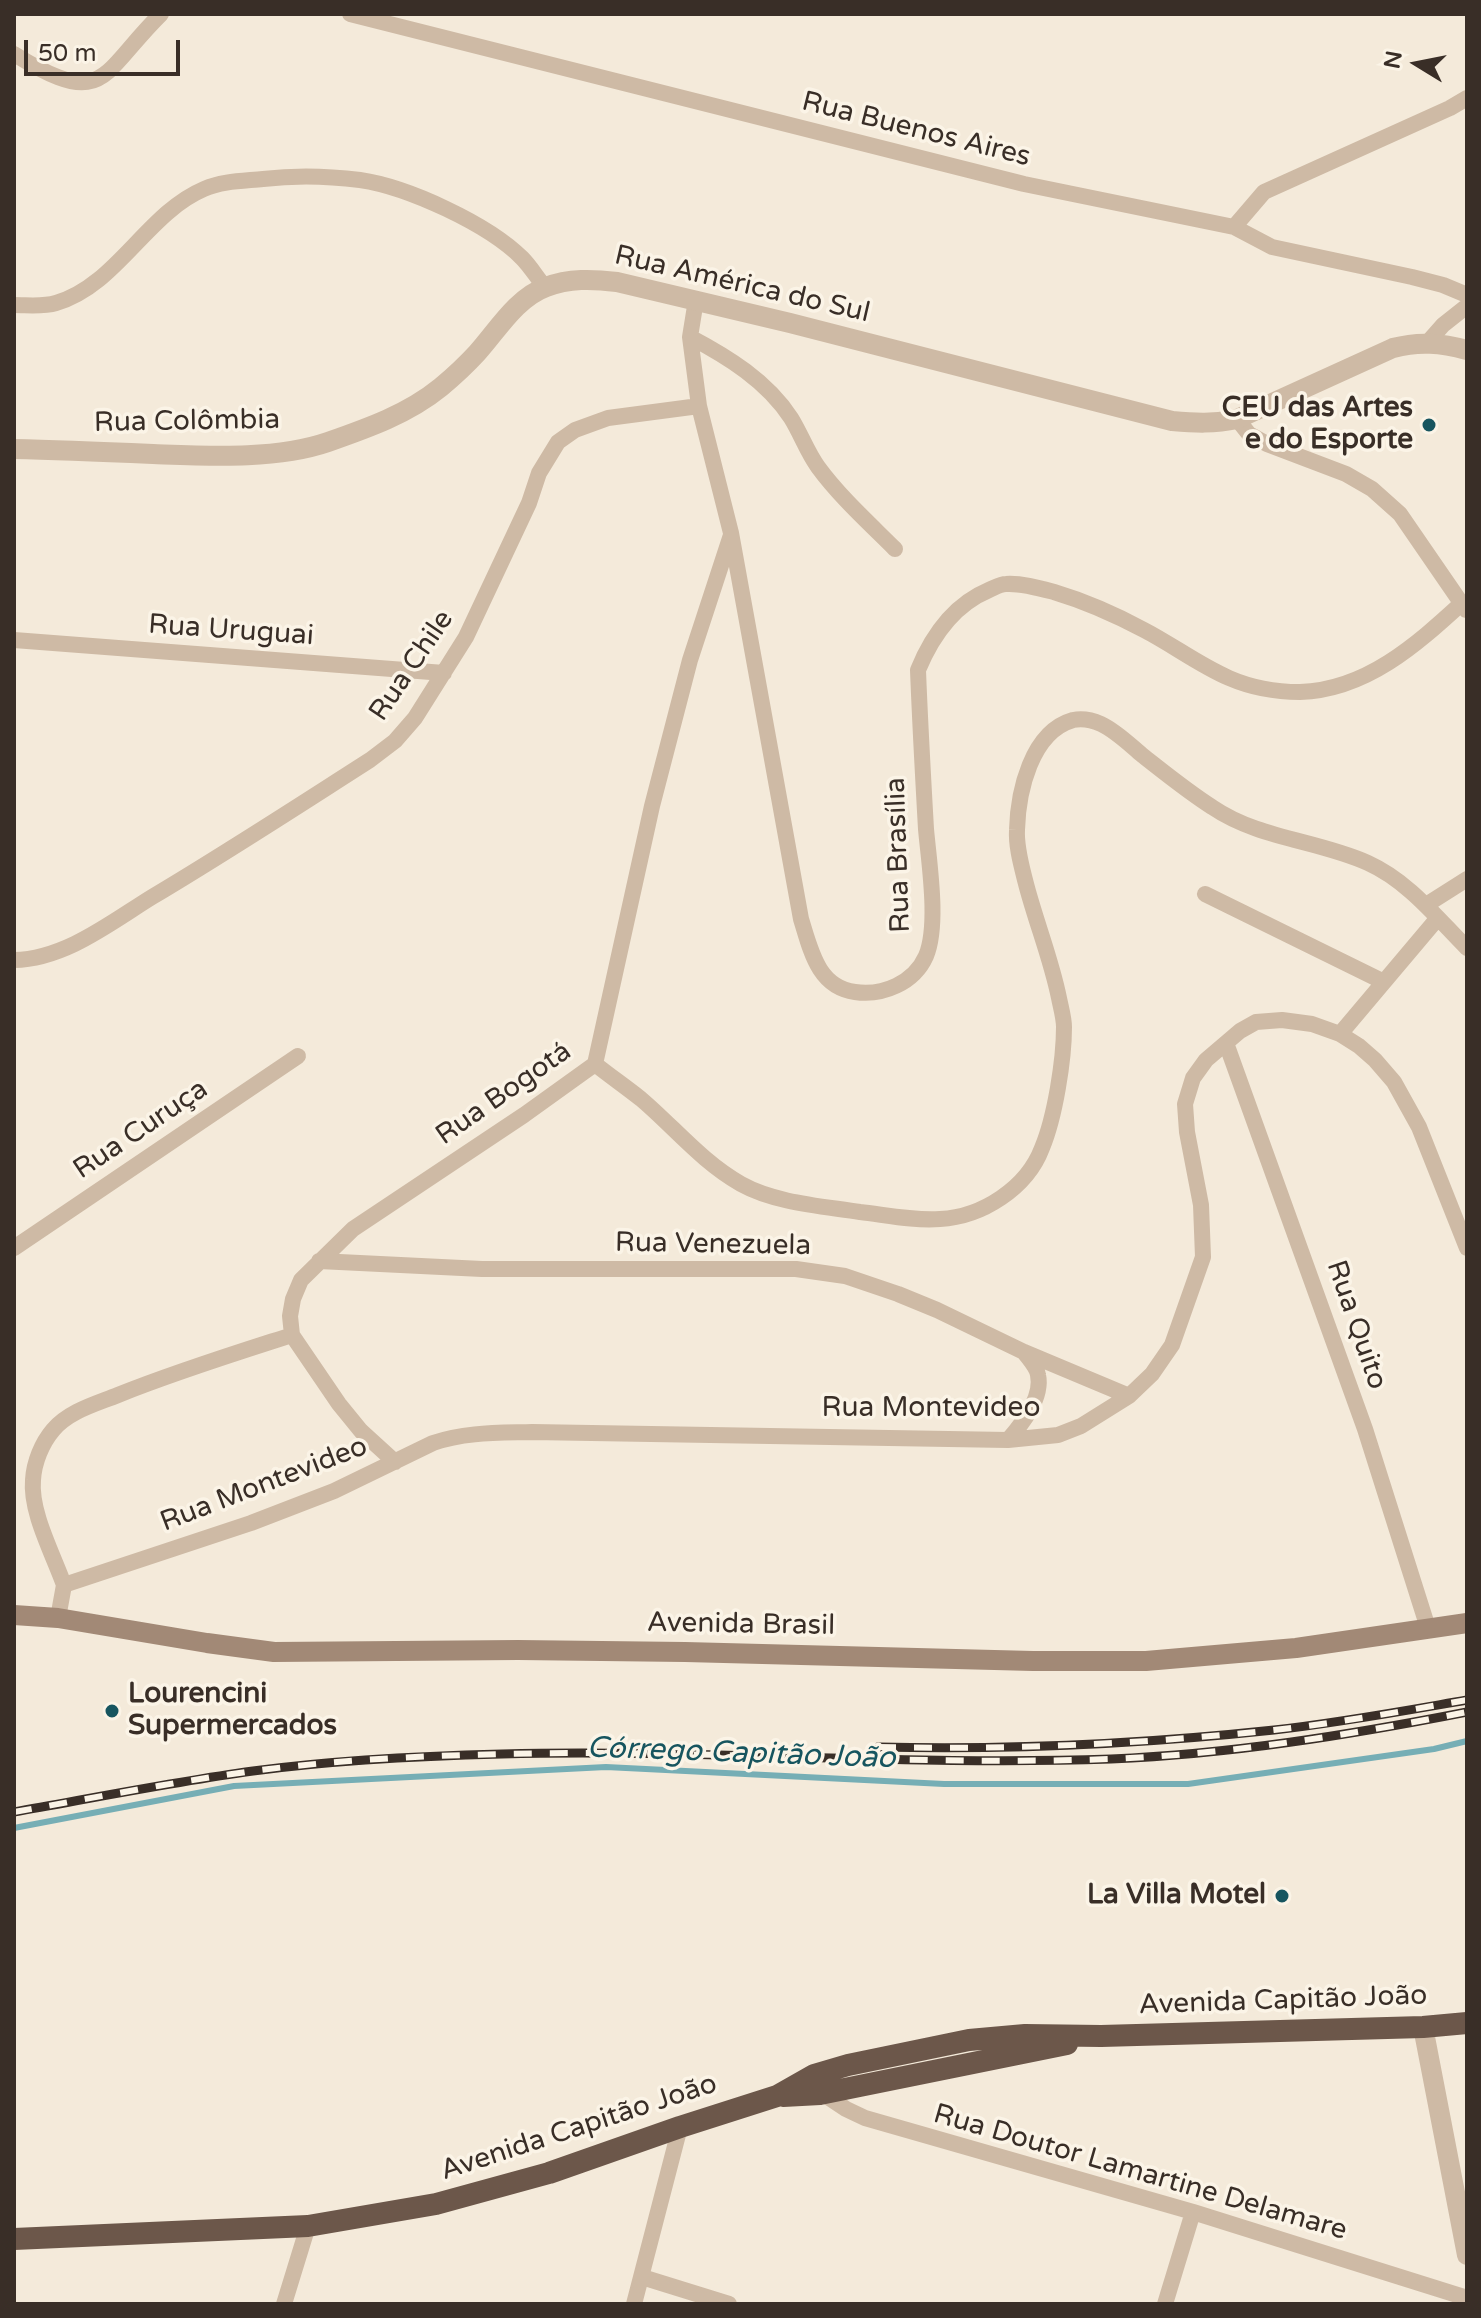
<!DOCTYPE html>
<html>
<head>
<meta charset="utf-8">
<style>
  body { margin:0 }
  #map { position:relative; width:1481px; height:2318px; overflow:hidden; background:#f4eada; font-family:"Varela Round",sans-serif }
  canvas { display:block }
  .frame { position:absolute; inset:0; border:16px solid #392e27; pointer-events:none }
  .north { position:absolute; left:1377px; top:24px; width:80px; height:80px; -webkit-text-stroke:6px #fbf4e7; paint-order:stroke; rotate:280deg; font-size:22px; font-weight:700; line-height:32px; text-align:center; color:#392e27 }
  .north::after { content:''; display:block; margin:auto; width:28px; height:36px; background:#392e27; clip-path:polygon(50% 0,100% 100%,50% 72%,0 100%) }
  .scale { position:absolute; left:24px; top:40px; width:156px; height:36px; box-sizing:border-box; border:4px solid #392e27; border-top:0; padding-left:10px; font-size:24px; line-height:28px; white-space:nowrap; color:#392e27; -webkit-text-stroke:6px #fbf4e7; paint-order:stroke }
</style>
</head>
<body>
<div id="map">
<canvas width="1481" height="2318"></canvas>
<div class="frame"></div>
<div class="north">N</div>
<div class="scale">50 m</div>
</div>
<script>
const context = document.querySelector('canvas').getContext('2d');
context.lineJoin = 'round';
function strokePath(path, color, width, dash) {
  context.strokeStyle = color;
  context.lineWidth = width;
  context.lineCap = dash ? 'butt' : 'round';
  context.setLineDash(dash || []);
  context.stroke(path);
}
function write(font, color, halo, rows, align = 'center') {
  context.font = font + ' "Varela Round",sans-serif';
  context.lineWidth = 7;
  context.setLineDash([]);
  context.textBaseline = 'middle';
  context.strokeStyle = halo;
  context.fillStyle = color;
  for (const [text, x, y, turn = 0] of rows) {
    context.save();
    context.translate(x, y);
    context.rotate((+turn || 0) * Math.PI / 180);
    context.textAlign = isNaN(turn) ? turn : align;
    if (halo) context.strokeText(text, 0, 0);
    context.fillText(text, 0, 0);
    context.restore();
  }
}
const stream = new Path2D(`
  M 14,1828 L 234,1786 L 606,1767 L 944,1784 L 1188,1784 L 1434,1749 L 1467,1741`);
const minor = new Path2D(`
  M 350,14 L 1024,184 L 1234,227 L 1272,247 L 1412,277 L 1443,285 L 1467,295
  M 14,54 C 106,111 100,74 161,14
  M 1234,227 L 1264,192 L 1450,108 L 1467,98
  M 696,300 L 690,337 L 699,406 L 731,533 L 801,919 C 811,951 818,987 855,992 C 883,996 914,983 926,956 C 939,925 929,863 926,829 C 923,776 920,723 918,670 C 932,636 953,605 989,590 C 994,588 1000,584 1006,584 C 1021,583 1039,588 1054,592 C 1084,601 1116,615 1144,630 C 1173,645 1199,665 1229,678 C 1252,688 1275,692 1300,692 C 1366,690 1416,645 1462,603
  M 14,305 C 28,305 43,307 56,303 C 116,286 147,213 204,189 C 222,181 244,181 263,179 C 295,175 329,176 360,180 C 408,187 488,224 522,258 C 531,267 537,278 545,287
  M 690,337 C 728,357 767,381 791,418 C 801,434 807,452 818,467 C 840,497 869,523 895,549
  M 1428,342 L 1443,325 L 1467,306
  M 1237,419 L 1249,434 L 1267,444 L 1346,474 L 1372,489 L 1400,514 L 1466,610
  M 14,640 L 444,673
  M 1205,894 L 1384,982
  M 1426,905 L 1467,879
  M 14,960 C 65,959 110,923 152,897 C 226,853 298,806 370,760 L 395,741 L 415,718 L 466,637 L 529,503 L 539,473 L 558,442 L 575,430 L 608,418 L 699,406
  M 1340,1034 L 1437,919
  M 1226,1043 L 1365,1429 L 1428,1628
  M 595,1064 C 610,1076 626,1087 641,1099 C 674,1127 702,1162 741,1184 C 775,1203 822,1206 860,1212 C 886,1215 914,1221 940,1219 C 982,1217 1027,1188 1042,1148 C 1055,1117 1064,1060 1064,1027 C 1064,1018 1061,1008 1059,998 C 1051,958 1035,920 1025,880 C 1021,864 1016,846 1017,830 C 1018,792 1031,732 1073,720 C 1083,718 1092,720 1101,724 C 1116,731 1129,744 1142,755 C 1165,773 1187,791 1212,807 C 1259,839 1317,840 1368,863 C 1408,881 1437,918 1467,948
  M 14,1248 L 298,1056
  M 319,1261 L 482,1269 L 796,1269 L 845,1276 L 898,1294 L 937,1310 L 1024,1352 L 1129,1396
  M 1008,1440 C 1022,1424 1043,1398 1038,1375 C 1037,1367 1028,1358 1024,1352
  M 395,1462 L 361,1431 L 339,1404 L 292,1335 L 290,1316 L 293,1299 L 301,1280 L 353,1229 L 524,1115 L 595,1064 L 652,806 L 690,660 L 731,535
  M 64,1585 C 53,1554 30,1512 33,1480 C 34,1462 42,1443 53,1430 C 69,1411 96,1404 118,1395 C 175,1372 233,1354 292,1335
  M 58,1618 L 64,1585 L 251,1523 L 334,1491 L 433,1443 C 465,1432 498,1433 532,1432 L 1008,1440 L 1058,1435 L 1081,1426 L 1129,1396 L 1152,1374 L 1172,1345 L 1203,1257 L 1201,1205 L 1187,1132 L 1185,1104 L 1193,1078 L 1206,1060 L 1240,1031 L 1256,1022 L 1282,1020 L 1312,1024 L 1340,1034 L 1359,1046 L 1375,1060 L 1394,1082 L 1419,1127 L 1467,1248
  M 819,2091 L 846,2109 L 865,2118 L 1193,2212 L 1467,2298
  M 642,2277 L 729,2304
  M 284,2304 L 308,2226
  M 634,2304 L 680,2127
  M 1165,2304 L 1193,2212`);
const tertiary = new Path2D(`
  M 14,449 C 60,450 107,452 153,454 C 208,456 276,460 328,442 C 368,428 408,414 441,387 C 453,377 466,365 477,353 C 497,331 516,298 546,287 C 569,278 593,279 617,282 L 790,323 L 1172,421 C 1195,423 1214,424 1237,419 L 1393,348 C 1419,341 1441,343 1467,350
  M 1423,2027 L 1467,2255`);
const secondary = new Path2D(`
  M 14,1615 L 58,1618 L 207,1643 L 274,1652 L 518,1650 L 685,1652 L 1033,1661 L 1146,1661 L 1296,1648 L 1467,1623`);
const trunk = new Path2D(`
  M 783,2096 L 820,2094 L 1067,2044
  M 14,2239 L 308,2226 L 436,2204 L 549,2173 L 680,2127 L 777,2096 L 814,2075 L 848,2065 L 969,2040 L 1025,2035 L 1101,2036 L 1423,2027 L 1467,2023`);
const rail = new Path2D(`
  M 878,1747 C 1010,1750 1142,1744 1274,1730 C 1338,1723 1403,1711 1467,1700
  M 14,1812 C 93,1798 173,1782 253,1771 C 335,1760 419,1756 502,1754 C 705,1749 908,1766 1111,1759 C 1231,1754 1349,1735 1467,1712`);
const markers = [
  [1429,425,8,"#17555f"],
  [112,1711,8,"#17555f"],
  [1282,1896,8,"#17555f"]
];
const streetNames = [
  ["Rua Buenos Aires",916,130,14],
  ["Rua América do Sul",742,285,13],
  ["Rua Colômbia",187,422,-1],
  ["Rua Uruguai",231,631,4],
  ["Rua Chile",412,666,-56],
  ["Rua Brasília",899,855,-92],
  ["Rua Bogotá",504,1094,-35],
  ["Rua Curuça",141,1130,-34],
  ["Rua Venezuela",713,1245,1],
  ["Rua Quito",1356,1325,71],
  ["Rua Montevideo",931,1409],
  ["Rua Montevideo",264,1485,-21],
  ["Avenida Brasil",741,1625,1],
  ["Avenida Capitão João",1283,2001,-2],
  ["Avenida Capitão João",579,2128,-18],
  ["Rua Doutor Lamartine Delamare",1140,2173,16]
];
const poiNames = [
  ["CEU das Artes",1413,409],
  ["e do Esporte",1413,441],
  ["Lourencini",128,1695,"left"],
  ["Supermercados",128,1727,"left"],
  ["La Villa Motel",1266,1896]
];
const waterNames = [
  ["Córrego Capitão João",741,1754,2]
];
strokePath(stream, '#76aeb5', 6);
strokePath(minor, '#cebaa5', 16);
strokePath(tertiary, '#cebaa5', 20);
strokePath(secondary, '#a28976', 20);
strokePath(trunk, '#6c574a', 22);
strokePath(rail, '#392e27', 9);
strokePath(rail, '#fbf4e7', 6, [18]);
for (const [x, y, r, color] of markers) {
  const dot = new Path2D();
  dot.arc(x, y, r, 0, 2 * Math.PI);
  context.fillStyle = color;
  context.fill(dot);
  strokePath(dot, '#fbf4e7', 3);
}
write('28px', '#392e27', '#fbf4e7', streetNames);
write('bold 28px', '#392e27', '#fbf4e7', poiNames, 'right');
write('italic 30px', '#17555f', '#fbf4e7', waterNames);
</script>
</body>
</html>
